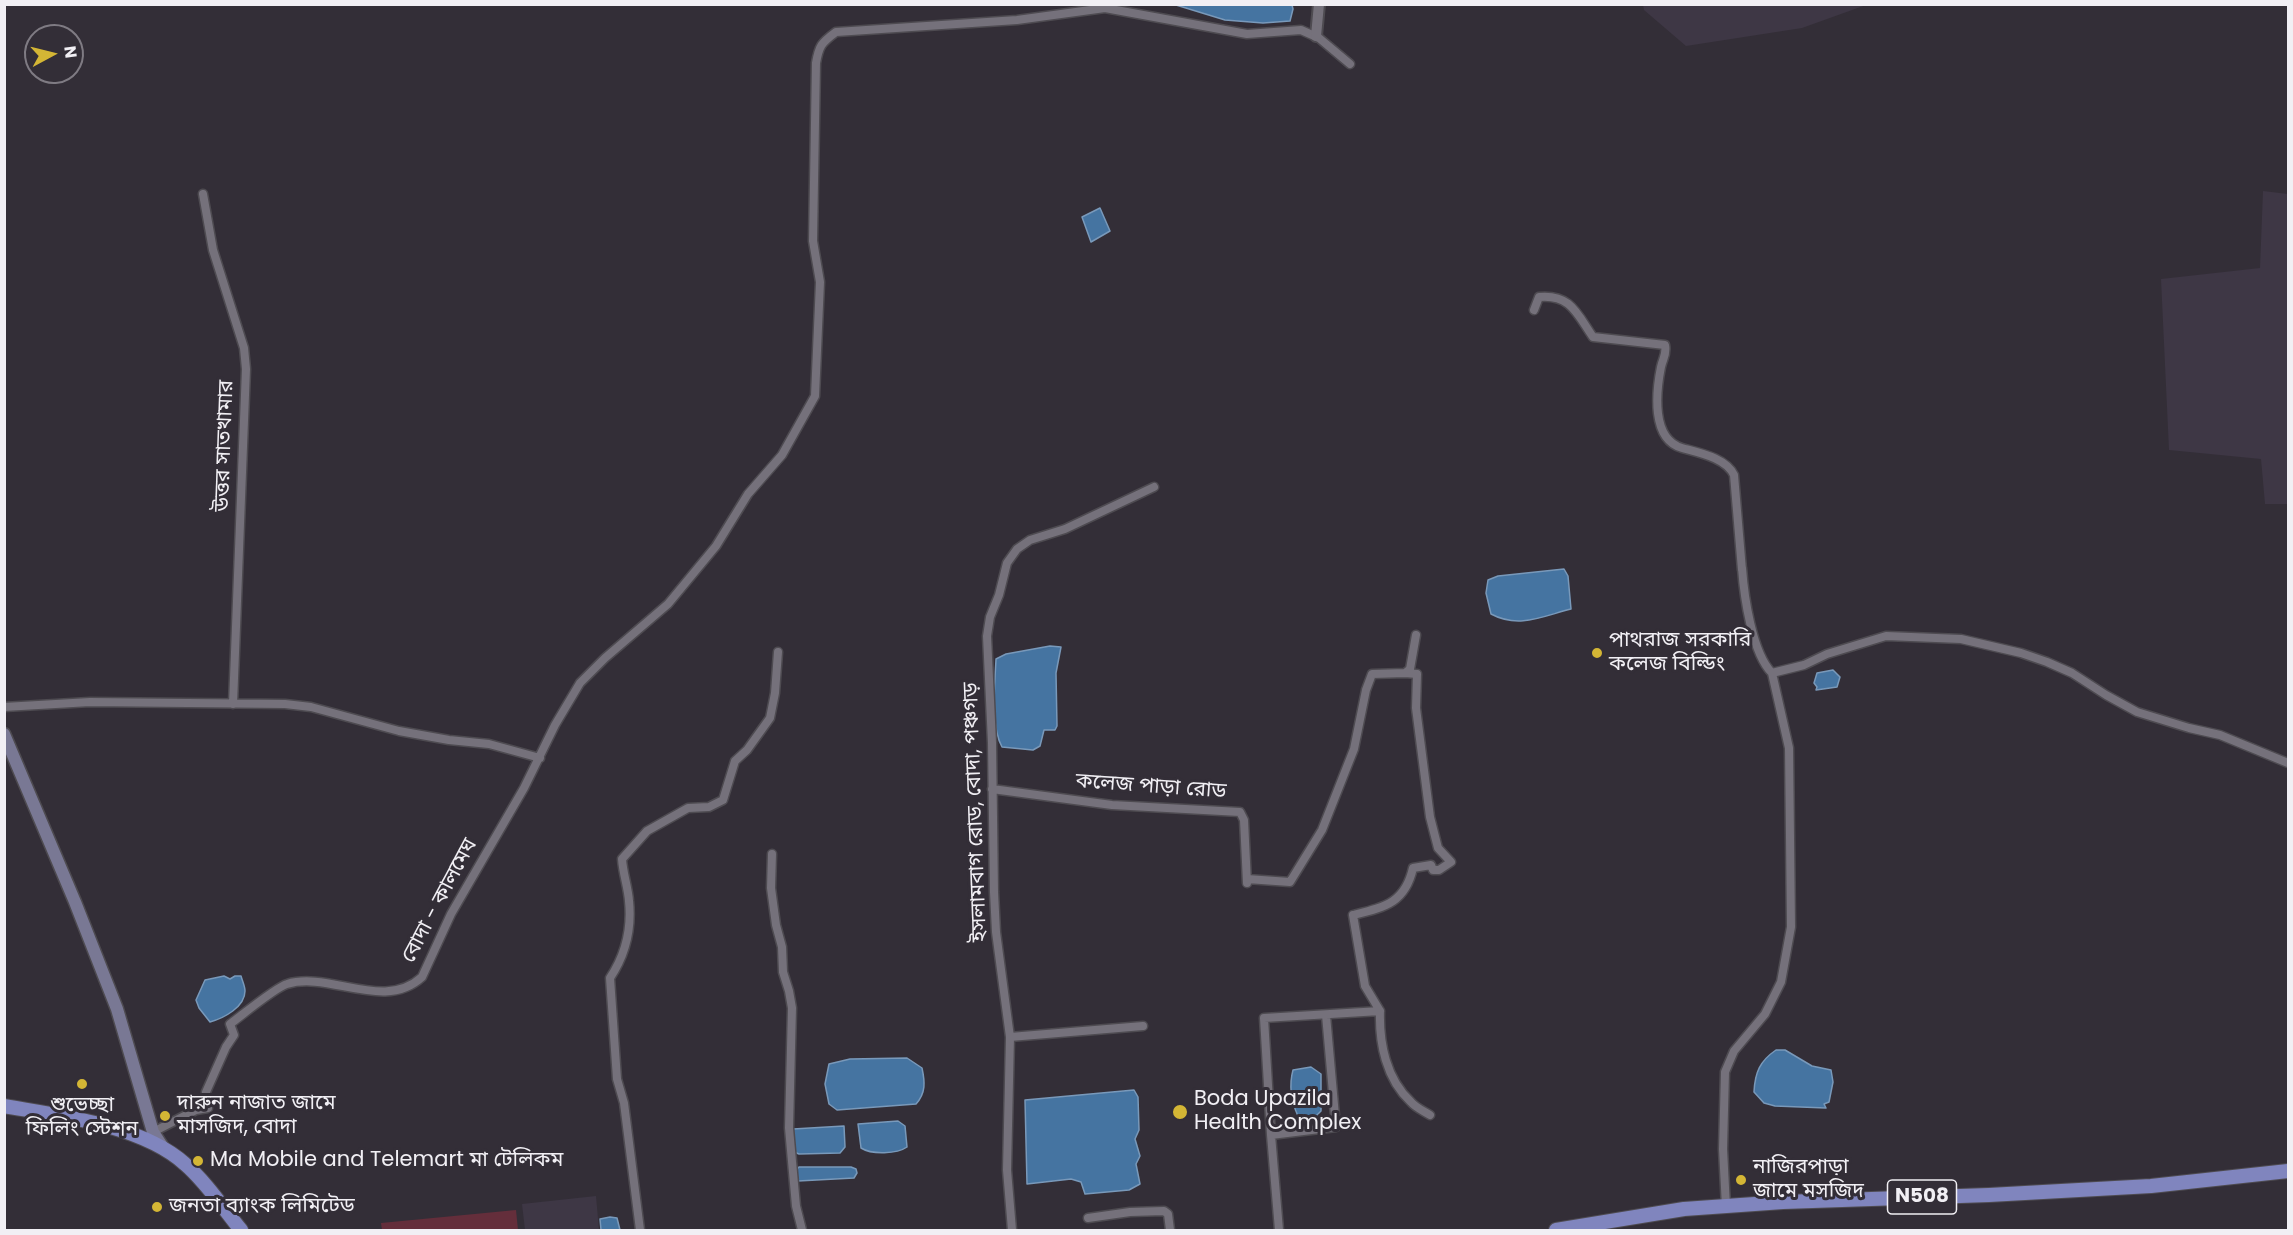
<!DOCTYPE html>
<html>
<head>
<meta charset="utf-8">
<style>
  body { margin:0 }
  #map { position:relative; width:2293px; height:1235px; overflow:hidden; background:#332e37; font-family:Poppins,sans-serif }
  canvas { display:block }
  .frame { position:absolute; inset:0; border:6px solid #f1eff4; pointer-events:none }
  .north { position:absolute; left:24px; top:24px; width:60px; height:60px; box-sizing:border-box; background:#332e37; border:2px solid #7f7b83; border-radius:50%; rotate:83deg; font-size:16px; font-weight:700; line-height:24px; text-align:center; color:#f1eff4 }
  .north::after { content:''; display:block; margin:auto; width:21px; height:27px; background:#d4b635; clip-path:polygon(50% 0,100% 100%,50% 72%,0 100%) }
</style>
</head>
<body>
<div id="map">
<canvas width="2293" height="1235"></canvas>
<div class="frame"></div>
<div class="north">N</div>
</div>
<script>
const context = document.querySelector('canvas').getContext('2d');
context.lineJoin = 'round';
function fillPath(path, color) {
  context.fillStyle = color;
  context.fill(path, 'evenodd');
}
function strokePath(path, color, width, dash) {
  context.strokeStyle = color;
  context.lineWidth = width;
  context.lineCap = dash ? 'butt' : 'round';
  context.setLineDash(dash || []);
  context.stroke(path);
}
function write(font, color, halo, rows, align = 'center') {
  context.font = font + ' Poppins,"Noto Sans Bengali",sans-serif';
  context.lineWidth = 6;
  context.setLineDash([]);
  context.textBaseline = 'middle';
  context.strokeStyle = halo;
  context.fillStyle = color;
  for (const [text, x, y, turn = 0] of rows) {
    context.save();
    context.translate(x, y);
    context.rotate((+turn || 0) * Math.PI / 180);
    context.textAlign = isNaN(turn) ? turn : align;
    if (halo) context.strokeText(text, 0, 0);
    context.fillText(text, 0, 0);
    context.restore();
  }
}
const built = new Path2D(`
  M 1643,5 L 1643,4 L 1866,5 L 1802,28 L 1686,46 L 1644,10 Z
  M 2263,191 L 2288,194 L 2288,504 L 2265,504 L 2261,459 L 2169,450 L 2161,279 L 2260,268 Z
  M 596,1196 L 599,1230 L 525,1230 L 522,1204 Z`);
const green = new Path2D(`
  M 516,1210 L 518,1230 L 382,1230 L 381,1223 Z`);
const water = new Path2D(`
  M 1292,5 L 1293,9 L 1290,21 L 1263,23 L 1225,20 L 1176,5 Z
  M 1100,208 L 1110,231 L 1091,242 L 1082,217 Z
  M 1564,569 L 1568,576 L 1571,609 C 1543,616 1519,629 1491,614 L 1486,593 L 1488,580 L 1498,576 Z
  M 1050,646 L 1061,647 L 1056,673 L 1057,726 L 1055,730 L 1044,730 L 1040,746 L 1033,750 L 1002,747 C 990,725 995,684 996,659 L 1006,654 Z
  M 1833,670 L 1840,677 L 1837,687 L 1816,690 L 1817,687 L 1814,683 L 1817,673 Z
  M 224,976 L 230,979 L 235,976 L 241,976 C 242,980 245,986 245,991 C 245,1007 224,1018 210,1022 L 199,1008 L 196,1000 L 205,980 Z
  M 1776,1050 L 1785,1050 L 1812,1066 L 1831,1070 L 1833,1082 L 1829,1102 L 1824,1104 L 1826,1108 L 1775,1106 L 1764,1103 L 1754,1092 C 1755,1072 1760,1061 1776,1050 Z
  M 907,1058 L 922,1068 C 925,1082 926,1093 916,1104 L 837,1110 L 829,1104 L 825,1084 L 829,1064 L 850,1059 Z
  M 1311,1067 L 1321,1074 L 1321,1111 L 1313,1119 L 1298,1116 C 1291,1101 1289,1085 1293,1070 Z
  M 1134,1090 L 1138,1097 L 1139,1130 L 1135,1139 L 1140,1156 L 1136,1164 L 1140,1184 L 1129,1190 L 1085,1194 L 1081,1182 L 1071,1179 L 1027,1184 L 1025,1100 Z
  M 898,1121 L 905,1126 L 907,1147 C 897,1154 872,1155 861,1148 L 858,1124 Z
  M 844,1126 L 845,1147 L 840,1153 L 799,1154 L 794,1152 L 793,1129 Z
  M 799,1167 L 851,1167 L 856,1169 L 857,1173 L 854,1178 L 798,1181 L 795,1178 L 795,1171 Z
  M 610,1217 L 617,1218 L 620,1230 L 601,1230 L 600,1219 Z`);
const minor = new Path2D(`
  M 203,194 L 213,250 L 244,348 L 246,369 L 233,704
  M 1534,310 L 1539,297 C 1571,294 1577,314 1593,337 L 1665,345 C 1667,354 1663,358 1661,367 C 1656,392 1651,439 1682,448 C 1700,453 1726,458 1734,475 L 1742,570
  M 1742,568 C 1744,596 1752,653 1772,673 L 1804,665 L 1827,654 L 1886,636 L 1961,639 L 2021,653 L 2047,662 L 2072,673 L 2106,695 L 2137,712 L 2189,728 L 2220,735 L 2288,763
  M 4,707 L 90,702 L 285,704 L 311,707 L 399,731 L 449,740 L 489,744 L 540,758
  M 992,789 L 1112,805 L 1240,812 L 1244,820 L 1247,883
  M 772,854 L 771,888 L 776,925 L 782,947 L 783,972 L 789,991 L 792,1008 L 789,1128 L 796,1206 L 802,1230
  M 1247,879 L 1290,882 L 1322,830 L 1354,749 L 1366,690 L 1372,674 L 1405,673 L 1410,669 L 1416,635
  M 1380,1011 L 1365,986 L 1353,915 C 1385,907 1405,903 1413,868 L 1431,865 L 1433,870 L 1439,870 L 1451,862 L 1438,848 L 1430,817 L 1416,708 L 1417,674 L 1405,673
  M 1010,1037 L 1143,1026
  M 153,1132 L 196,1110 L 208,1108 L 206,1092 L 226,1047 L 234,1035 L 230,1024 C 241,1016 276,987 287,984 C 330,971 384,1012 422,977 L 451,914 L 524,788 L 555,725 L 580,683 L 605,658 L 668,604 L 716,546 L 748,494 L 782,455 L 815,396 L 820,282 L 813,241 L 816,63 C 819,46 821,43 836,32 L 1017,20 L 1105,8 L 1247,34 L 1301,30 L 1319,38 L 1350,64
  M 1271,1135 L 1264,1018 L 1380,1011 C 1379,1043 1386,1079 1411,1102 C 1416,1108 1424,1111 1430,1115
  M 1726,1207 L 1723,1149 L 1725,1072 L 1734,1051 L 1765,1014 L 1781,982 L 1791,927 L 1789,748 L 1772,673
  M 1088,1218 L 1130,1212 L 1164,1211 L 1168,1214 L 1170,1230
  M 640,1230 L 624,1103 L 617,1079 L 610,978 C 626,954 632,930 629,901 C 628,887 623,874 622,859 L 647,831 L 688,808 L 709,807 L 723,800 L 735,761 L 747,750 L 770,718 L 775,693 L 778,652
  M 1012,1230 L 1007,1170 L 1010,1037 L 996,932 L 994,892 L 992,743 L 987,636 L 990,617 L 999,595 L 1007,563 L 1017,549 L 1030,540 L 1065,529 L 1154,487
  M 1279,1230 L 1271,1135 L 1336,1127 L 1326,1015`);
const tertiary = new Path2D(`
  M 1316,36 L 1319,4`);
const secondary = new Path2D(`
  M 4,734 L 75,902 L 117,1009 L 153,1132 L 162,1146`);
const trunk = new Path2D(`
  M 4,1106 C 61,1116 142,1125 185,1164 C 207,1183 223,1208 241,1230
  M 1556,1230 L 1684,1209 L 1783,1202 L 1989,1195 L 2151,1186 L 2288,1171`);
const markers = [
  [1597,653,6,"#d4b635"],
  [82,1084,6,"#d4b635"],
  [1180,1112,8,"#d4b635"],
  [165,1116,6,"#d4b635"],
  [198,1161,6,"#d4b635"],
  [1741,1180,6,"#d4b635"],
  [157,1207,6,"#d4b635"]
];
const shields = [
  [1922,1197,69]
];
const shieldNames = [
  ["N508",1922,1197]
];
const streetNames = [
  ["উত্তর সাতখামার",225,446,-88],
  ["কলেজ পাড়া রোড",1151,787,4],
  ["ইসলামবাগ রোড, বোদা, পঞ্চগড়",976,812,-92],
  ["বোদা - কালমেঘ",440,901,-62]
];
const poiNames = [
  ["পাথরাজ সরকারি",1609,641],
  ["কলেজ বিল্ডিং",1609,665],
  ["Boda Upazila",1194,1100],
  ["Health Complex",1194,1124],
  ["দারুন নাজাত জামে",177,1104],
  ["মাসজিদ, বোদা",177,1128],
  ["শুভেচ্ছা",82,1106,"center"],
  ["ফিলিং স্টেশন",82,1130,"center"],
  ["Ma Mobile and Telemart মা টেলিকম",210,1161],
  ["নাজিরপাড়া",1753,1168],
  ["জামে মসজিদ",1753,1192],
  ["জনতা ব্যাংক লিমিটেড",169,1207]
];
fillPath(built, '#3e3745');
fillPath(green, '#642e3b');
fillPath(water, '#4574a1');
strokePath(water, '#7999ba', 1.5);
strokePath(minor, '#4e4b51', 11);
strokePath(tertiary, '#4e4b51', 14);
strokePath(secondary, '#4e4b51', 15);
strokePath(trunk, '#4e4b51', 16);
strokePath(minor, '#75717b', 8);
strokePath(tertiary, '#75717b', 10);
strokePath(secondary, '#797894', 12);
strokePath(trunk, '#8085be', 14);
for (const [x, y, r, color] of markers) {
  const dot = new Path2D();
  dot.arc(x, y, r, 0, 2 * Math.PI);
  context.fillStyle = color;
  context.fill(dot);
  strokePath(dot, '#332e37', 2);
}
for (const [x, y, w] of shields) {
  const box = new Path2D();
  box.roundRect(x - w / 2, y - 17, w, 34, 4.5);
  context.fillStyle = '#332e37';
  context.fill(box);
  strokePath(box, '#f1eff4', 1.5);
}
write('bold 20px', '#f1eff4', null, shieldNames);
write('21px', '#f1eff4', '#332e37', streetNames);
write('21px', '#f1eff4', '#332e37', poiNames, 'left');
</script>
</body>
</html>
